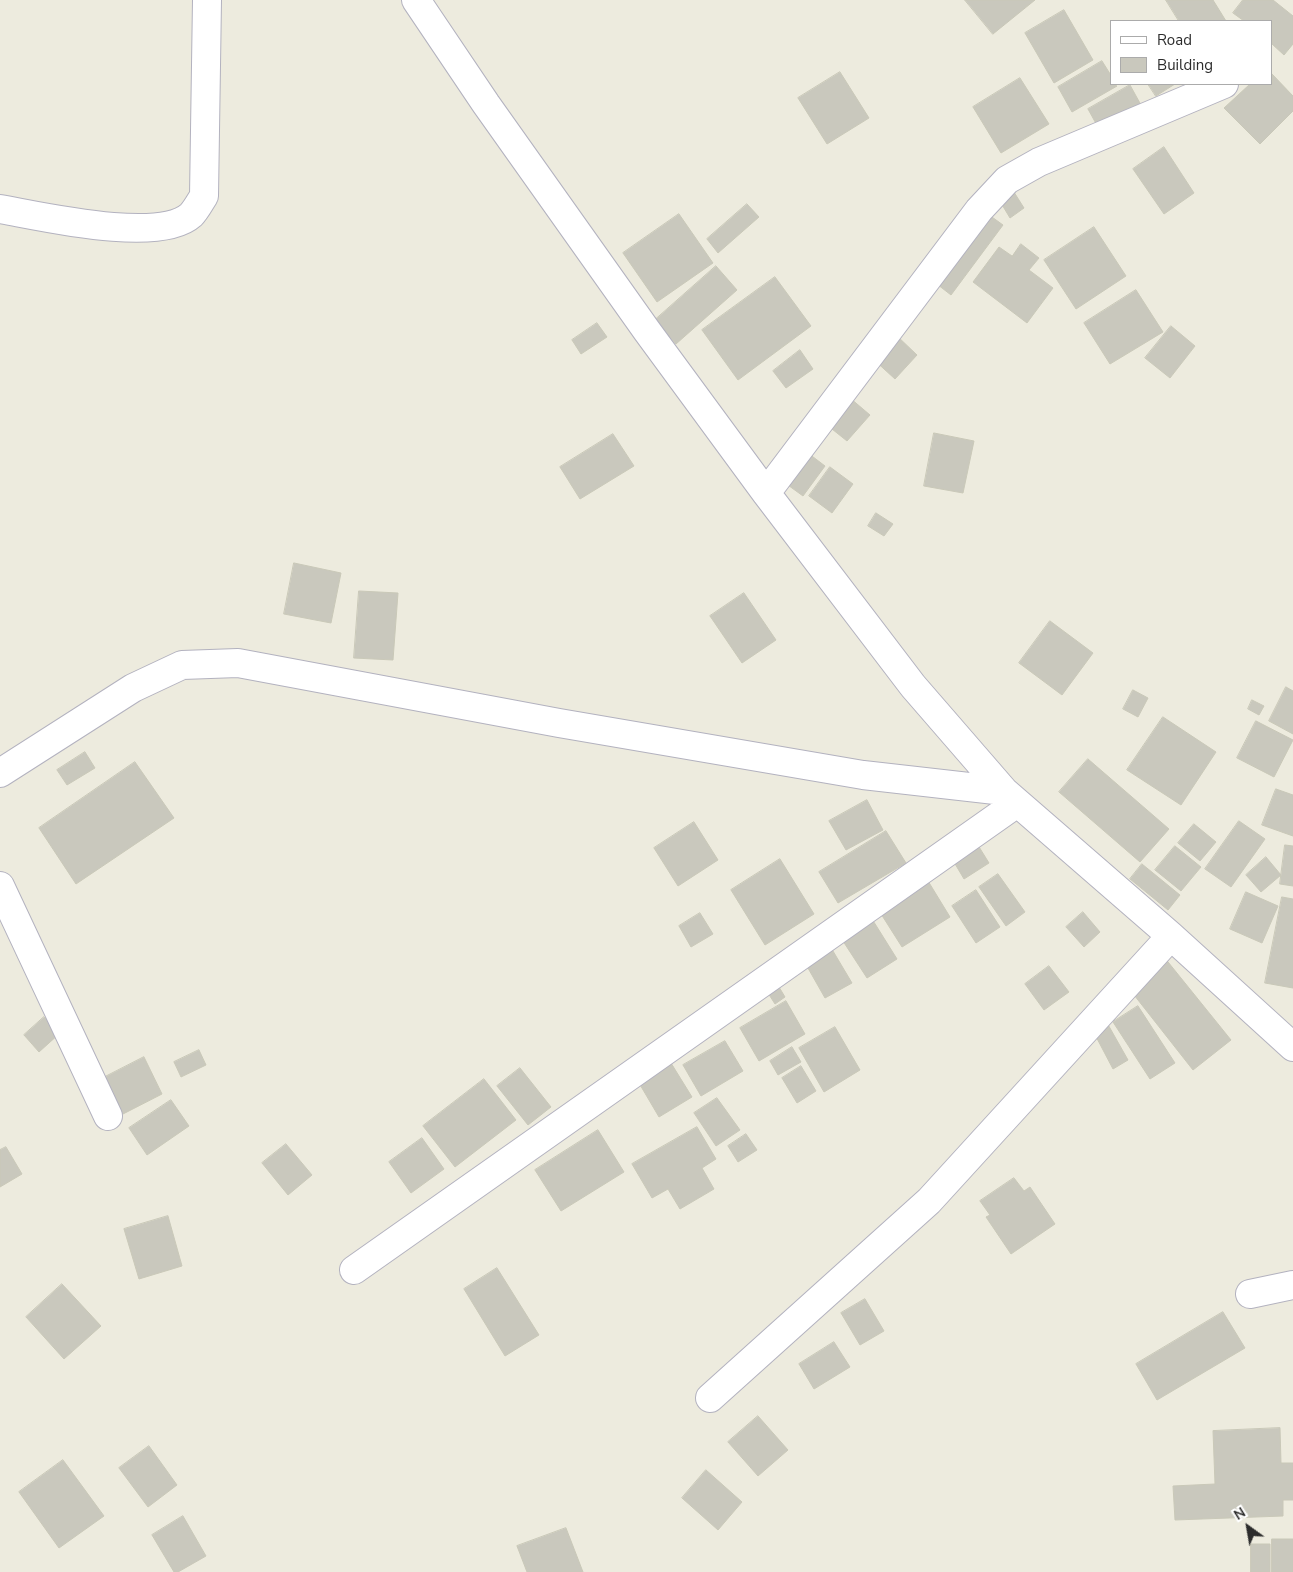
<!DOCTYPE html>
<html>
<head>
<meta charset="utf-8">
<style>
  body { margin:0 }
  #map { position:relative; width:1293px; height:1572px; overflow:hidden; background:#edebde; font-family:"Nunito Sans",sans-serif }
  canvas { display:block }
  .legend { position:absolute; left:1110px; top:20px; width:162px; height:65px; box-sizing:border-box; background:#fff; border:1px solid #ababab; margin:0; padding:6px 9px; list-style:none; font-size:15px; color:#2c2c2c }
  .legend li { display:flex; align-items:center; gap:10px; height:25px }
  .legend b { width:25px; border:1px solid #ababab }
  .north { position:absolute; left:1223px; top:1502px; width:50px; height:50px; -webkit-text-stroke:4px #fff; paint-order:stroke; rotate:328deg; font-size:14px; font-weight:700; line-height:20px; text-align:center; color:#2c2c2c }
  .north::after { content:''; display:block; margin:auto; width:18px; height:22px; background:#2c2c2c; clip-path:polygon(50% 0,100% 100%,50% 72%,0 100%) }
</style>
</head>
<body>
<div id="map">
<canvas width="1293" height="1572"></canvas>
<ul class="legend">
<li><b style="height:6px;background:#fff"></b>Road</li>
<li><b style="height:14px;background:#c9c8bd"></b>Building</li>
</ul>
<div class="north">N</div>
</div>
<script>
const context = document.querySelector('canvas').getContext('2d');
context.lineJoin = 'round';
function fillPath(path, color) {
  context.fillStyle = color;
  context.fill(path, 'evenodd');
}
function strokePath(path, color, width, dash) {
  context.strokeStyle = color;
  context.lineWidth = width;
  context.lineCap = dash ? 'butt' : 'round';
  context.setLineDash(dash || []);
  context.stroke(path);
}
const building = new Path2D(`
  M 965,0 L 1035,0 L 993,34 Z
  M 1166,0 L 1213,0 L 1226,21 L 1179,21 Z
  M 1243,0 L 1273,0 L 1293,16 L 1293,44 L 1284,55 L 1272,44 L 1272,21 L 1244,21 L 1233,13 Z
  M 1064,10 L 1093,60 L 1054,83 L 1025,33 Z
  M 1102,61 L 1112,77 L 1112,84 L 1117,86 L 1072,112 L 1058,87 Z
  M 840,72 L 869,118 L 827,144 L 798,98 Z
  M 1272,74 L 1293,96 L 1293,111 L 1260,144 L 1224,108 L 1250,84 L 1272,84 Z
  M 1020,78 L 1049,124 L 1001,153 L 973,107 Z
  M 1148,84 L 1175,84 L 1156,96 Z
  M 1130,85 L 1141,105 L 1099,129 L 1088,109 Z
  M 1164,147 L 1194,193 L 1164,214 L 1133,169 Z
  M 1012,189 L 1024,208 L 1010,218 L 998,198 Z
  M 747,204 L 759,217 L 718,253 L 707,239 Z
  M 985,212 L 1003,225 L 951,295 L 933,281 Z
  M 679,214 L 713,263 L 657,302 L 623,253 Z
  M 1094,227 L 1126,276 L 1076,309 L 1044,260 Z
  M 1021,244 L 1039,258 L 1029,270 L 1053,288 L 1027,323 L 973,282 L 999,247 L 1012,256 Z
  M 716,266 L 737,290 L 676,344 L 655,320 Z
  M 775,277 L 811,326 L 738,380 L 702,330 Z
  M 1136,290 L 1163,332 L 1110,364 L 1084,323 Z
  M 597,323 L 607,337 L 581,354 L 572,340 Z
  M 1171,326 L 1195,346 L 1170,378 L 1145,358 Z
  M 895,334 L 917,355 L 895,379 L 872,358 Z
  M 800,350 L 813,369 L 786,388 L 773,371 Z
  M 850,398 L 870,415 L 847,441 L 827,425 Z
  M 934,433 L 974,441 L 963,493 L 924,486 Z
  M 613,434 L 634,466 L 580,499 L 560,467 Z
  M 804,450 L 825,466 L 803,496 L 781,480 Z
  M 830,467 L 853,484 L 832,513 L 809,496 Z
  M 876,513 L 893,524 L 884,536 L 868,526 Z
  M 294,563 L 341,573 L 331,623 L 284,614 Z
  M 359,591 L 398,593 L 393,660 L 354,658 Z
  M 744,593 L 776,640 L 742,663 L 710,616 Z
  M 1050,621 L 1093,653 L 1062,695 L 1019,663 Z
  M 1286,687 L 1293,691 L 1293,734 L 1269,721 Z
  M 1133,690 L 1148,698 L 1138,717 L 1123,709 Z
  M 1252,700 L 1264,706 L 1259,715 L 1248,709 Z
  M 1163,717 L 1216,752 L 1181,805 L 1127,770 Z
  M 1256,721 L 1293,740 L 1274,777 L 1237,758 Z
  M 85,752 L 95,768 L 67,785 L 57,770 Z
  M 1088,759 L 1169,829 L 1140,862 L 1059,792 Z
  M 135,762 L 174,818 L 76,884 L 39,828 Z
  M 1276,789 L 1293,795 L 1293,836 L 1262,825 Z
  M 867,800 L 883,830 L 846,850 L 829,821 Z
  M 1239,821 L 1265,839 L 1231,887 L 1205,869 Z
  M 694,822 L 718,860 L 678,886 L 654,848 Z
  M 1194,824 L 1216,842 L 1200,861 L 1178,843 Z
  M 886,831 L 906,863 L 838,903 L 819,872 Z
  M 976,842 L 989,863 L 964,879 L 951,857 Z
  M 1285,845 L 1293,846 L 1293,886 L 1280,884 Z
  M 1175,846 L 1201,867 L 1181,891 L 1155,870 Z
  M 1266,857 L 1281,875 L 1261,892 L 1246,875 Z
  M 780,859 L 814,914 L 765,945 L 731,890 Z
  M 1142,864 L 1180,895 L 1168,910 L 1130,879 Z
  M 998,874 L 1025,912 L 1006,926 L 979,887 Z
  M 925,876 L 950,917 L 902,947 L 876,906 Z
  M 976,890 L 1000,927 L 976,943 L 952,906 Z
  M 1246,892 L 1278,906 L 1262,943 L 1230,929 Z
  M 1282,897 L 1293,899 L 1293,988 L 1265,983 Z
  M 1083,912 L 1100,932 L 1084,947 L 1066,927 Z
  M 700,913 L 713,934 L 691,947 L 679,926 Z
  M 872,919 L 897,959 L 867,978 L 841,938 Z
  M 830,946 L 852,983 L 825,998 L 804,961 Z
  M 1164,957 L 1231,1040 L 1193,1070 L 1127,986 Z
  M 1049,966 L 1069,992 L 1044,1010 L 1025,984 Z
  M 779,987 L 785,997 L 775,1004 L 768,993 Z
  M 786,1001 L 805,1034 L 759,1061 L 740,1028 Z
  M 1138,1006 L 1175,1063 L 1150,1079 L 1113,1022 Z
  M 44,1017 L 59,1034 L 39,1052 L 24,1035 Z
  M 1106,1021 L 1128,1060 L 1113,1069 L 1092,1029 Z
  M 835,1027 L 860,1070 L 824,1092 L 799,1048 Z
  M 725,1041 L 743,1071 L 701,1096 L 683,1065 Z
  M 792,1047 L 801,1062 L 778,1075 L 770,1061 Z
  M 199,1050 L 206,1065 L 181,1077 L 174,1062 Z
  M 144,1057 L 162,1094 L 123,1114 L 105,1077 Z
  M 671,1063 L 692,1097 L 659,1117 L 639,1083 Z
  M 801,1066 L 816,1091 L 797,1103 L 782,1078 Z
  M 520,1068 L 551,1107 L 528,1125 L 497,1086 Z
  M 484,1079 L 516,1120 L 455,1167 L 423,1126 Z
  M 717,1098 L 740,1130 L 716,1146 L 694,1113 Z
  M 171,1100 L 189,1126 L 147,1155 L 129,1128 Z
  M 697,1127 L 716,1159 L 702,1168 L 714,1189 L 680,1209 L 668,1189 L 652,1198 L 632,1164 Z
  M 598,1130 L 624,1172 L 561,1211 L 535,1170 Z
  M 746,1134 L 757,1150 L 738,1162 L 728,1146 Z
  M 422,1138 L 444,1169 L 411,1193 L 389,1162 Z
  M 286,1144 L 312,1175 L 288,1195 L 262,1163 Z
  M 6,1147 L 22,1174 L 0,1187 L 0,1150 Z
  M 1014,1178 L 1024,1191 L 1030,1187 L 1055,1224 L 1011,1254 L 986,1217 L 990,1215 L 980,1201 Z
  M 168,1216 L 182,1266 L 139,1279 L 124,1229 Z
  M 497,1268 L 539,1335 L 505,1356 L 464,1289 Z
  M 62,1284 L 101,1326 L 64,1359 L 26,1317 Z
  M 865,1299 L 884,1331 L 860,1345 L 841,1313 Z
  M 1223,1312 L 1245,1348 L 1157,1400 L 1136,1364 Z
  M 834,1342 L 850,1367 L 814,1389 L 799,1364 Z
  M 758,1416 L 788,1450 L 758,1476 L 728,1442 Z
  M 1280,1428 L 1281,1463 L 1293,1463 L 1293,1500 L 1283,1500 L 1283,1516 L 1175,1520 L 1173,1486 L 1215,1484 L 1213,1431 Z
  M 149,1446 L 177,1485 L 148,1507 L 119,1468 Z
  M 63,1460 L 104,1516 L 59,1548 L 19,1492 Z
  M 706,1470 L 742,1502 L 718,1530 L 682,1498 Z
  M 183,1516 L 206,1556 L 178,1572 L 174,1572 L 152,1535 Z
  M 566,1528 L 583,1572 L 527,1572 L 517,1546 Z
  M 1272,1539 L 1293,1539 L 1293,1572 L 1272,1572 Z
  M 1251,1544 L 1270,1544 L 1270,1572 L 1251,1572 Z`);
const minor = new Path2D(`
  M 416,0 L 486,104 L 647,331 L 766,493 L 913,686 L 1004,791 L 1171,936 L 1293,1047
  M 0,209 C 40,216 159,244 191,215 C 196,210 200,202 204,196 L 207,0
  M 766,493 L 979,210 L 1007,180 L 1039,162 L 1224,84
  M 0,773 L 133,688 L 182,665 L 238,663 L 559,723 L 863,775 L 1004,791
  M 0,886 L 108,1116
  M 354,1270 L 1017,803
  M 1250,1294 L 1293,1285
  M 710,1398 L 929,1201 L 1171,936`);
fillPath(building, '#c9c8bd');
strokePath(building, '#c9c8b8', 1);
strokePath(minor, '#b3b2bf', 30);
strokePath(minor, '#fff', 28);
</script>
</body>
</html>
